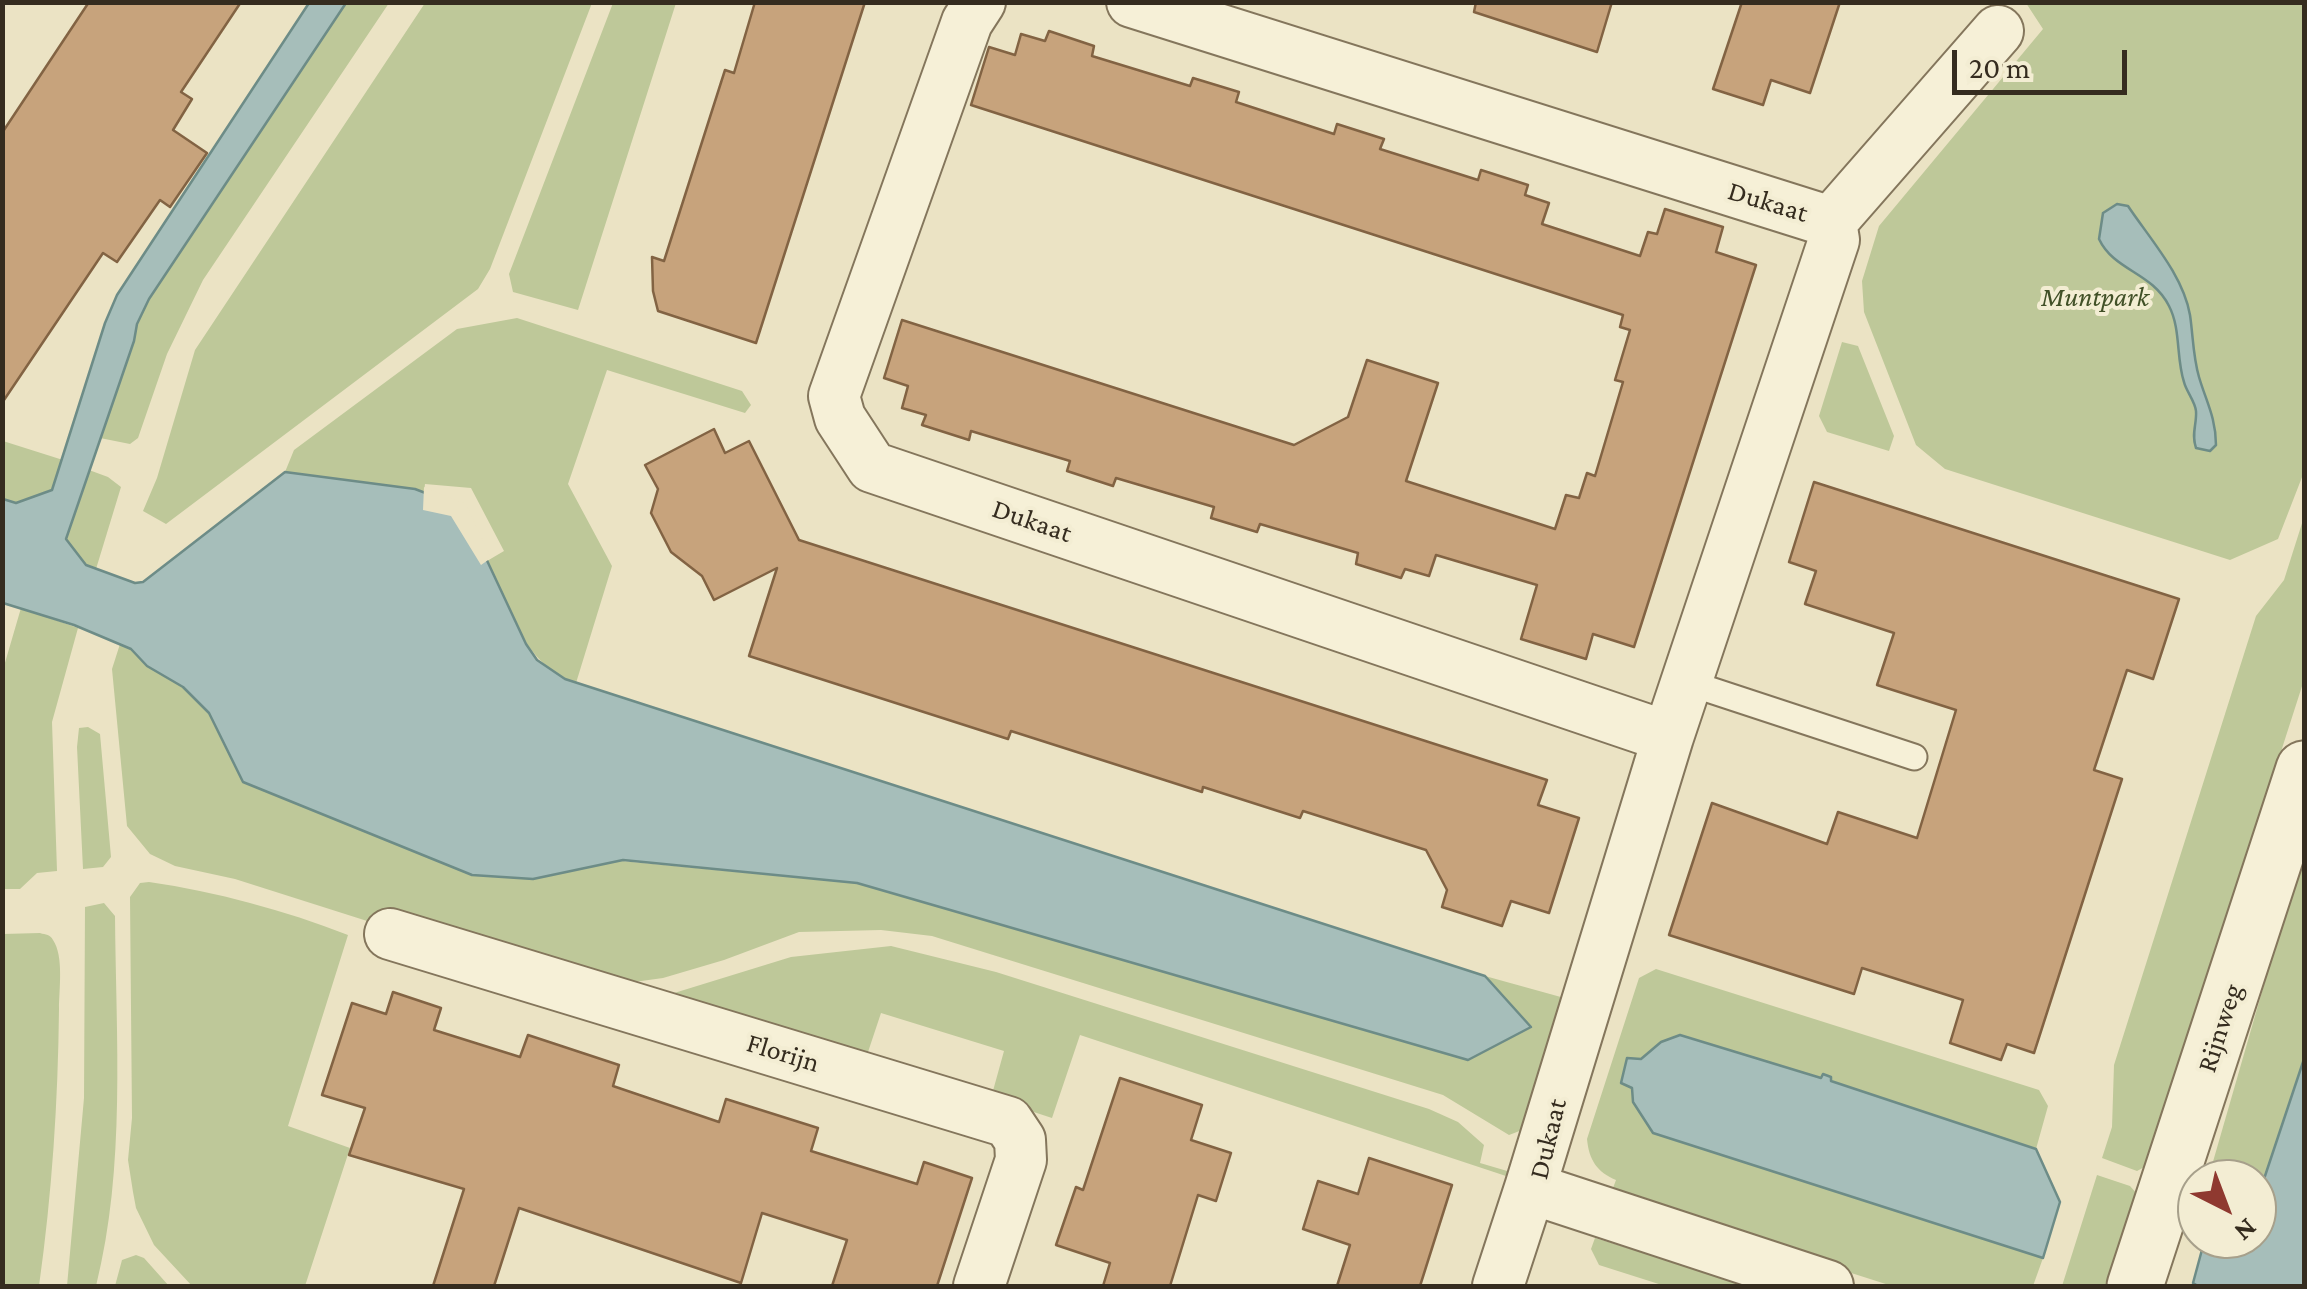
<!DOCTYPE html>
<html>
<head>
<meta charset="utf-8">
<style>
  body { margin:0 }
  #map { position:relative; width:2307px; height:1289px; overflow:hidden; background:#ebe3c4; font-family:"Crimson Pro",serif }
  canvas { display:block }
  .frame { position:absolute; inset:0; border:5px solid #352c1f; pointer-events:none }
  .north { position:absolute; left:2177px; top:1159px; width:100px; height:100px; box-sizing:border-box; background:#f3edd3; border:2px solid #a7a08b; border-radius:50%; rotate:138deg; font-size:28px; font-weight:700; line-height:40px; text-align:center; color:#352c1f }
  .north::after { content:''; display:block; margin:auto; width:35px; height:45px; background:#8f3930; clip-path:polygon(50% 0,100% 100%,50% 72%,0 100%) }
  .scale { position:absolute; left:1952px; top:50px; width:175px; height:45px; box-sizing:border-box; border:5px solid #352c1f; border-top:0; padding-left:12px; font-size:30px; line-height:35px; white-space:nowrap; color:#352c1f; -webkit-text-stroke:8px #f3edd3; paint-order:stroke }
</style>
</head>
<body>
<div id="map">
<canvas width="2307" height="1289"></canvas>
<div class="frame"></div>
<div class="north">N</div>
<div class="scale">20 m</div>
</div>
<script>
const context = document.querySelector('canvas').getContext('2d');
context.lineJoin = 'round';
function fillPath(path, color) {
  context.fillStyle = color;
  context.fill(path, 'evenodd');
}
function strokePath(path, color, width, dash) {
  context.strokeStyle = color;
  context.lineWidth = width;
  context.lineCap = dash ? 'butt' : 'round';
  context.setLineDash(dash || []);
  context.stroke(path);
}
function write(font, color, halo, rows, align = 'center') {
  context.font = font + ' "Crimson Pro",serif';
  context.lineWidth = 8;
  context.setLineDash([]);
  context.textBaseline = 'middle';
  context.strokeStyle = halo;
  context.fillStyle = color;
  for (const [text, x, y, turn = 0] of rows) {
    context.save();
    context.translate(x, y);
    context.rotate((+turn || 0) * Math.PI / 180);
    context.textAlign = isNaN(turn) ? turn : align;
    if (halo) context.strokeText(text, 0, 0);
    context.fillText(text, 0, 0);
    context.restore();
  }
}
const green = new Path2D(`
  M 346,3 L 389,3 L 203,280 L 167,354 L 138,438 L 130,444 L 100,438 L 137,324 L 149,299 Z
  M 425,3 L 592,3 L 490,269 L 478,289 L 166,524 L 143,511 L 157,478 L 195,350 Z
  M 613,3 L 676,3 L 578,310 L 513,292 L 509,274 Z
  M 2026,3 L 2304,3 L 2304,472 L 2278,539 L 2230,560 L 1945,469 L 1916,445 L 1864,312 L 1862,281 L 1879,226 L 2043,29 Z
  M 517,318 L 742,391 L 751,405 L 745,413 L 607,370 L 568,484 L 612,566 L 576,683 C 524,665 508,607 487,561 L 504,551 L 471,488 L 425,484 L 424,492 L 285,472 L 294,450 L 457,329 Z
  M 1842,342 L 1858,346 L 1894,436 L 1889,451 L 1827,432 L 1819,416 Z
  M 3,441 L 63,460 L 52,490 L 16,503 L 3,499 Z
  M 89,470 L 108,477 L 121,487 L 96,569 L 86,565 L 65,540 Z
  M 2304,517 L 2304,680 L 2148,1165 L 2137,1171 L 2102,1158 L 2112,1127 L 2114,1065 L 2256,616 L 2284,580 Z
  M 21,608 L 78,628 L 52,722 L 57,871 L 37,873 L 20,889 L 3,889 L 2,673 Z
  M 120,644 L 131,649 L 147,666 L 183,687 L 209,713 L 243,782 L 586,866 L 621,861 L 857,883 L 1468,1060 L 1530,1027 L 1485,976 L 1568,999 L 1530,1127 L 1509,1135 L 1443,1095 L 932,936 L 881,930 L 799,932 L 724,960 L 663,978 L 612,985 L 386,927 L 235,879 L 175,866 L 150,854 L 127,826 L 112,669 Z
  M 88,727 L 100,734 L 111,857 L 103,867 L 83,869 L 77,747 L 79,728 Z
  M 2304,859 L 2304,1059 L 2257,1200 L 2257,1179 L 2208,1179 L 2272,957 Z
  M 149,882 C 217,892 284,910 348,935 L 288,1126 L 350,1148 L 305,1286 L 192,1286 L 154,1245 L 136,1208 L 133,1192 L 128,1160 L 132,1118 L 130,897 L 140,883 Z
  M 104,903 L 115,916 C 116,1038 126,1167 96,1286 L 67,1286 L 84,1098 L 85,907 Z
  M 40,933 C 46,935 50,934 53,940 C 64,956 59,990 59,1009 C 58,1102 52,1194 39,1286 L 3,1286 L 3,934 Z
  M 891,946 L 996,972 L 1429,1109 L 1458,1122 L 1484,1145 L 1480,1163 L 1514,1173 L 1512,1178 L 1080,1035 L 1052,1118 L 991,1098 L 1004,1051 L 881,1013 L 866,1058 L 671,994 L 791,957 Z
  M 1656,969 L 2039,1090 L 2048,1106 L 2036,1149 L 1830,1081 L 1831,1078 L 1821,1078 L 1661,1042 L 1641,1059 L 1627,1059 L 1622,1083 L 1632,1088 L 1653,1133 L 2043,1258 L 2033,1286 L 1892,1286 L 1610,1196 L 1616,1180 C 1597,1172 1589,1160 1587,1139 L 1639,978 Z
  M 2097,1175 L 2130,1186 L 2138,1195 L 2110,1286 L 2062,1286 Z
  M 1595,1238 L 1753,1286 L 1665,1286 L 1599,1265 L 1591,1249 Z
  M 136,1255 L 144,1258 L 169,1286 L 115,1286 L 122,1260 Z`);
const water = new Path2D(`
  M 309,3 L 346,3 L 149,299 L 137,324 L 134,341 L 66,539 L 86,565 L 135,583 L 143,582 L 285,472 L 415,489 L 462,507 L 526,644 L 537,660 L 565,679 L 1485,976 L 1531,1027 L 1468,1060 L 857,883 L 623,860 L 533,879 L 472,875 L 243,782 L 209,713 L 183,687 L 147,666 L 131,649 L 74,625 L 3,603 L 3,499 L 16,503 L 52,490 L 105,323 L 117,295 Z
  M 2117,204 L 2128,206 C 2150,239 2183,275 2190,315 C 2193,335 2193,357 2199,377 C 2206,401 2216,418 2216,445 L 2210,451 L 2196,448 C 2191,434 2197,424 2196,411 C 2195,401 2186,391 2184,382 C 2176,358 2181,329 2169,306 C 2152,272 2114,271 2099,239 L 2103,213 Z
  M 1680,1035 L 1821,1078 L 1823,1074 L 1831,1077 L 1831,1081 L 2036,1149 L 2060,1202 L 2043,1258 L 1653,1133 L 1633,1102 L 1632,1088 L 1621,1083 L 1627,1058 L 1641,1059 L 1661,1042 Z
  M 2304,1059 L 2304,1286 L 2198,1286 L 2193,1283 L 2203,1246 L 2257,1239 L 2257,1200 Z`);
const pier = new Path2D(`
  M 424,487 L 466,504 L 491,558 L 481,565 L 451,516 L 423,510 Z`);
const building = new Path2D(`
  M 89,2 L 241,2 L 181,92 L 192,99 L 173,130 L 207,153 L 170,207 L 160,200 L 117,262 L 103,253 L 2,403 L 2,133 Z
  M 755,2 L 865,2 L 756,343 L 658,311 L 653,291 L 652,257 L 664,261 L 725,70 L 734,73 Z
  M 1476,2 L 1612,2 L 1597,52 L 1474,12 Z
  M 1742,2 L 1840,2 L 1810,93 L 1771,80 L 1763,105 L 1713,89 Z
  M 1049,31 L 1094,46 L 1092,56 L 1190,86 L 1193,78 L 1239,92 L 1236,102 L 1334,134 L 1337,124 L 1384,139 L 1380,149 L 1478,180 L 1481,170 L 1528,185 L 1525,195 L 1549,203 L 1542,224 L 1640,256 L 1648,232 L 1657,234 L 1665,209 L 1723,227 L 1716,252 L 1756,265 L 1634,647 L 1593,634 L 1586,659 L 1521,639 L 1537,585 L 1436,555 L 1429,576 L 1405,569 L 1401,578 L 1356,564 L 1358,553 L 1260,524 L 1257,532 L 1211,518 L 1214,507 L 1116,478 L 1113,486 L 1067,471 L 1070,461 L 971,431 L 969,440 L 922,425 L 926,415 L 902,408 L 908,386 L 884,378 L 902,320 L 1294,445 L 1348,417 L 1367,360 L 1438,383 L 1406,481 L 1555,529 L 1566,495 L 1579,498 L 1587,473 L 1595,476 L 1623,382 L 1615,380 L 1630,330 L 1620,327 L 1623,315 L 971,105 L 989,47 L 1015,55 L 1021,34 L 1045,41 Z
  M 714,429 L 725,453 L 749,441 L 799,540 L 1547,780 L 1538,805 L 1579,818 L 1549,913 L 1511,901 L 1502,926 L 1442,907 L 1447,890 L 1426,850 L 1303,811 L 1300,818 L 1203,787 L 1202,792 L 1011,731 L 1008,739 L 749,656 L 777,568 L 714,600 L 702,576 L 671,552 L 651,513 L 658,489 L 645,465 Z
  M 1814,482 L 2179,599 L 2153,679 L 2127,670 L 2094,770 L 2122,779 L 2034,1053 L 2007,1044 L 2001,1060 L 1950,1043 L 1963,1000 L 1862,968 L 1854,994 L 1669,935 L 1712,803 L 1827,844 L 1838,812 L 1917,838 L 1956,710 L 1877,685 L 1894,633 L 1805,604 L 1816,571 L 1789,562 Z
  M 393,992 L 441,1008 L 434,1030 L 520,1057 L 528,1035 L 619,1065 L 613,1086 L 719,1122 L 726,1099 L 818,1128 L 811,1151 L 917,1184 L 924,1162 L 972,1178 L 937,1286 L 832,1286 L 847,1240 L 762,1213 L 741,1283 L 519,1208 L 494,1286 L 433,1286 L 464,1189 L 349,1155 L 365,1108 L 322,1095 L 352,1003 L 386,1014 Z
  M 1120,1078 L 1202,1105 L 1191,1140 L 1231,1153 L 1216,1201 L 1198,1195 L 1170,1286 L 1103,1286 L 1110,1263 L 1056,1245 L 1076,1187 L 1083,1190 Z
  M 1369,1158 L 1452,1185 L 1420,1286 L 1337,1286 L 1350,1245 L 1303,1229 L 1318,1181 L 1358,1194 Z`);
const service = new Path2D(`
  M 1686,682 L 1914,757`);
const minor = new Path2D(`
  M 980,2 L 967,22 L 834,396 L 840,418 L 872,467 L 1668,737
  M 1132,2 L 1831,222
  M 1831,222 L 1998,31
  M 390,934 L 1008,1122 L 1020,1140 L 1021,1160 L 979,1286
  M 1498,1286 L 1530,1188
  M 1828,1286 L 1530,1188 L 1668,737 L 1834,240 L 1831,222`);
const tertiary = new Path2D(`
  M 2135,1286 L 2304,769`);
const streetNames = [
  ["Dukaat",1768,202,17],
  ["Dukaat",1032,521,19],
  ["Rijnweg",2220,1028,-72],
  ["Florijn",783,1053,17],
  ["Dukaat",1548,1139,-76]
];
const parkNames = [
  ["Muntpark",2095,297]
];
fillPath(green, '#bec899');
fillPath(water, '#a6beba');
strokePath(water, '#6d8c87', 2.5);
fillPath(pier, '#ebe3c4');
fillPath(building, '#c7a37c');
strokePath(building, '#826343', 2.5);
strokePath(service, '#84765c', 29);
strokePath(minor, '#84765c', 54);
strokePath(tertiary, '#84765c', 59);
strokePath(service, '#f6f0d7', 25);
strokePath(minor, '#f6f0d7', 50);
strokePath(tertiary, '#f6f0d7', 55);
write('28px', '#352c1f', '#f3edd3', streetNames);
write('italic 28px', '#415027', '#f3edd3', parkNames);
</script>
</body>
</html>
